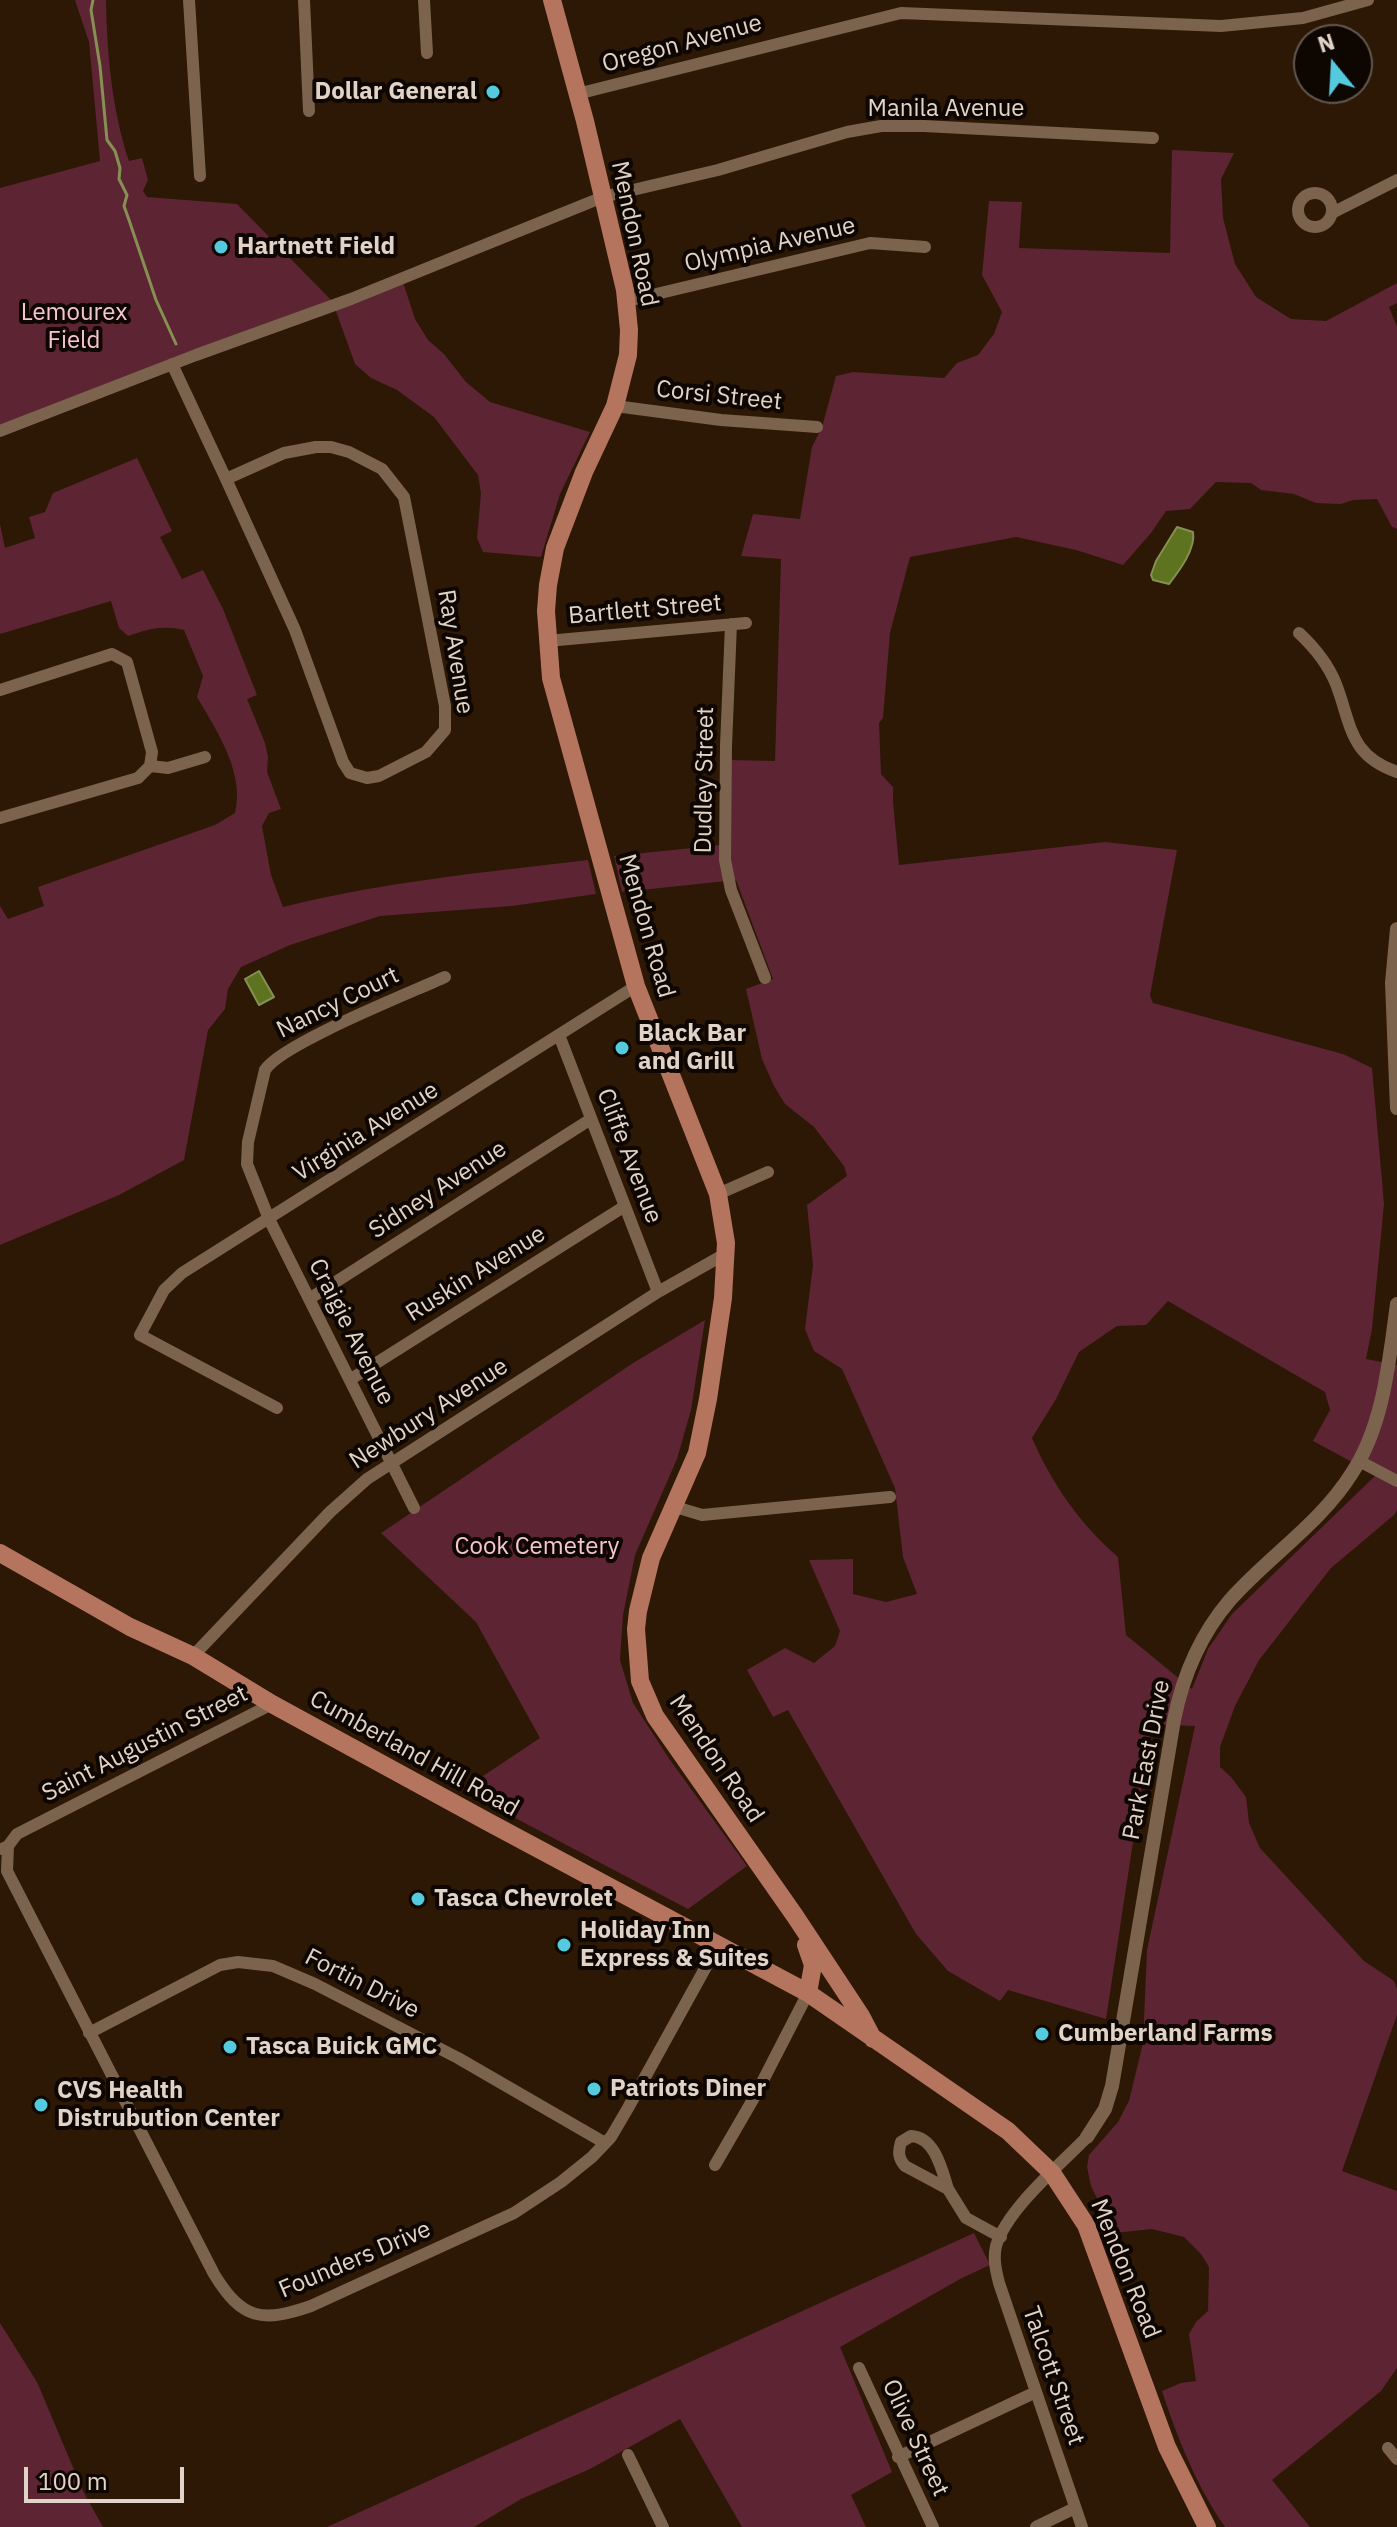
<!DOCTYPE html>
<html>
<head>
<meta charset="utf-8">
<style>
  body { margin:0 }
  #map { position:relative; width:1397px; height:2527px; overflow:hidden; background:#2c1804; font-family:"IBM Plex Sans",sans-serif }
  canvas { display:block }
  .north { position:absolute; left:1293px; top:24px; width:80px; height:80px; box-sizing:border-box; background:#0e0601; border:2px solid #625850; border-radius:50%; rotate:342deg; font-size:22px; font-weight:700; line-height:32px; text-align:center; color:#e1d3c7 }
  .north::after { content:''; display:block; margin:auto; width:28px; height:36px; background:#54cade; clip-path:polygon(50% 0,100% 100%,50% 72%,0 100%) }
  .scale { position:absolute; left:24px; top:2467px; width:160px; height:36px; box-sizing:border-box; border:4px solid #e1d3c7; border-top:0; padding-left:10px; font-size:24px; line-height:28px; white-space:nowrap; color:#e1d3c7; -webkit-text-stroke:6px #0e0601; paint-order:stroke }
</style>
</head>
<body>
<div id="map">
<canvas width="1397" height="2527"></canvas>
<div class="north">N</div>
<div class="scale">100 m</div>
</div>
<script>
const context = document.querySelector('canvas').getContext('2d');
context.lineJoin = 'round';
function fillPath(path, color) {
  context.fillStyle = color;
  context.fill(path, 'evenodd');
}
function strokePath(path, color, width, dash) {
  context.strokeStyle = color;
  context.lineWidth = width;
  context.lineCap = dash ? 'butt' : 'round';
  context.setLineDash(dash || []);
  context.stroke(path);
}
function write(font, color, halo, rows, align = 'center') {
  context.font = font + ' "IBM Plex Sans",sans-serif';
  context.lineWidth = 8;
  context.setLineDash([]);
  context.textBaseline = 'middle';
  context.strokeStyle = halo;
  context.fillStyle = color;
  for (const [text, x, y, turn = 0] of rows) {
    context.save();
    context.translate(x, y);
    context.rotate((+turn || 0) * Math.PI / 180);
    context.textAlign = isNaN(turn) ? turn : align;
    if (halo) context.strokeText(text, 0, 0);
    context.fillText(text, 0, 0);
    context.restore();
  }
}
const green = new Path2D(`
  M 75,0 L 106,0 C 107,54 112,110 129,161 L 142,158 L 148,180 L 143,191 L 147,197 L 237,204 L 333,302 L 401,276 L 415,319 L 428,340 L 444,354 L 466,382 L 490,402 L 590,432 L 560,494 L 541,557 L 483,552 L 477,538 L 481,493 L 478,475 L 434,417 L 397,390 L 371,378 L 355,364 L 333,303 L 0,432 L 0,188 L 100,161 L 89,42 Z
  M 1172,150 L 1234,153 L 1221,179 L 1223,218 L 1235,264 L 1256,297 L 1291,319 L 1326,321 L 1397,283 L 1397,303 L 1389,307 L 1397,327 L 1397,529 L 1392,527 L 1377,499 L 1353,500 L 1341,504 L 1316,503 L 1294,494 L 1261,490 L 1251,483 L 1216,482 L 1190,509 L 1166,511 L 1151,533 L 1123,565 L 1076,550 L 1016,537 L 910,557 L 890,633 L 883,718 L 879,723 L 881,774 L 893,787 L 893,802 L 899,865 L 1105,842 L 1177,850 L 1150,995 L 1153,1003 L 1343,1054 L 1372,1068 L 1384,1204 L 1372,1329 L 1366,1359 L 1397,1365 L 1397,1510 L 1394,1515 L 1331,1568 L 1259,1660 L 1235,1706 L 1220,1747 L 1220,1767 L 1231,1777 L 1246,1797 L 1249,1823 L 1260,1848 L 1364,1961 L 1394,1981 L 1397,1989 L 1397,2015 L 1342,2171 L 1397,2191 L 1397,2368 L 1381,2391 L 1272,2480 L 1310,2527 L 1225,2527 C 1197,2487 1177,2437 1162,2391 L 1181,2383 L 1196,2381 L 1189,2334 L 1196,2322 L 1208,2311 L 1209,2267 L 1201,2254 L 1184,2237 L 1152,2229 L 1114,2233 L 1091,2186 L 1087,2167 L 1089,2155 L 1118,2122 L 1129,2101 L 1143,2043 L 1147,1950 L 1195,1726 L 1151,1724 L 1106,2019 L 1008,1990 L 1000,2001 L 948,1971 L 916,1934 L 788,1710 L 773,1717 L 747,1670 L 785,1648 L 814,1663 L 835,1646 L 840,1631 L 809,1560 L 853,1559 L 853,1594 L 886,1602 L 917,1594 L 903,1557 L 895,1488 L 842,1369 L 814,1351 L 805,1329 L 813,1265 L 807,1205 L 847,1176 L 844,1166 L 814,1127 L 785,1104 L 774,1086 L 762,1059 L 746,989 L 773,979 L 736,880 L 622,892 L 614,856 L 731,844 L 729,760 L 775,761 L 781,559 L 741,556 L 753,514 L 800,519 L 812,447 L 822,427 L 836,376 L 853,372 L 944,378 L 957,363 L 978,355 L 994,334 L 1002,312 L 982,275 L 989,201 L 1022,202 L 1019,248 L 1170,253 ZM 1168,1301 L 1325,1392 L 1330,1410 L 1313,1441 L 1376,1475 L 1232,1614 L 1208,1649 L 1192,1689 L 1126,1635 L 1118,1557 C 1080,1524 1052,1484 1032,1438 L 1056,1399 L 1079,1352 L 1117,1326 L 1146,1325 Z
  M 137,458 L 172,531 L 160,537 L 182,579 L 203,570 L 223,609 L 257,695 L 247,699 L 265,743 L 268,757 L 267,772 L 281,809 L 269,813 L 262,826 L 271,875 L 283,907 C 382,882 486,872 588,860 L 596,894 L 512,906 L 380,916 L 290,945 L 241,967 L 228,989 L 225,1009 L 208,1030 L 184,1160 L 119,1195 L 0,1245 L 0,906 L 8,919 L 44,906 L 38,887 L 215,825 L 235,813 C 245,773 217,731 197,697 L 203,676 L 184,630 C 163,625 148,629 128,636 L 119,628 L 111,601 L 0,634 L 0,524 L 5,548 L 35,538 L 29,517 L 45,512 L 53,493 Z
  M 705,1320 L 691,1410 L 677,1459 L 635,1555 L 623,1615 L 620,1660 L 633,1703 L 670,1760 L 747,1866 L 688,1909 L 462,1790 L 540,1738 L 476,1622 L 381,1533 L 633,1363 Z
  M 974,2233 L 990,2265 L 962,2278 L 840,2347 L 892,2472 L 851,2495 L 866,2527 L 742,2527 L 680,2419 L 590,2469 L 521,2499 L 474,2527 L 327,2527 Z
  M 0,2323 L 37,2382 L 83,2491 L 103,2527 L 0,2527 Z`);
const water = new Path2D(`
  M 1177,527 L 1193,532 C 1196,549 1179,571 1169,584 L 1153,580 L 1151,575 L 1156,561 Z
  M 259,971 L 274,997 L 259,1005 L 245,979 Z`);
const stream = new Path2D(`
  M 93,0 L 91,10 L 100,66 L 107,140 L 115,151 L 120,168 L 119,179 L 127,195 L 124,206 L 129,220 L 156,300 L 176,344`);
const minor = new Path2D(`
  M 189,0 L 200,176
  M 304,0 L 309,111
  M 424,0 L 427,53
  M 577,94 L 901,13 L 1221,26 L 1303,18 L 1368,0
  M1298 210a17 17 0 1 1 34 0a17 17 0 1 1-34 0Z
  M 1334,212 L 1397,180
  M 627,301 L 870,243 L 925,247
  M 172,364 L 226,479
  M 615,406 L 721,420 L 817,427
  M 0,431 L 196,355 L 351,299 L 603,197 L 718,170 L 847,132 L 881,126 L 924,126 L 1153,138
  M 316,447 L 331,447 L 349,452 L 382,469 L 404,497 L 445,706 L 445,730 L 426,752 L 379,776 L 367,778 L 350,773 L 343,762 L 295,630 L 226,479 L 284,453 Z
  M 731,624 L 726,746 L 725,860 L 731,890 L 765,978
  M 1299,633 C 1314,647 1328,664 1336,684 C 1352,726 1349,755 1397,772
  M 547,641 L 746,623
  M 0,690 L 112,654 L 127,662 L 152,752 L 150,766 L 138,778 L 0,818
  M 150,766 L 168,768 L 205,757
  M 559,1035 L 658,1292
  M 718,1194 L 768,1172
  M 309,1299 L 591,1119
  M 351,1379 L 625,1206
  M 277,1408 L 140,1335 L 164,1290 L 182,1273 L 636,986
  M 1359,1461 L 1397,1481
  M 672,1506 L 702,1515 L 890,1497
  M 414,1508 L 269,1219 L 247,1164 L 248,1142 L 265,1070 C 281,1044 410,993 445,977
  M 193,1656 L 330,1512 L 367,1479 L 658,1292 L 725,1254
  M 8,1846 L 7,1871 L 214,2274 C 242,2320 262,2323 311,2306 L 514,2213 L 561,2182 L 592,2157 L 611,2137 L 628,2108 L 718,1945
  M 2,1849 L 8,1846 L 17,1834 L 272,1704
  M 89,2033 L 220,1965 L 238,1962 L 273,1966 L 315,1984 L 458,2058 L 605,2143
  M 911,2136 C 935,2137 942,2170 948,2189 L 905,2166 C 898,2158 898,2152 901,2142 Z
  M 715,2165 L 755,2096 L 808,1993
  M 948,2189 L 966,2218 L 1001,2237
  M 859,2368 L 933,2527
  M 1388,2448 L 1397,2459
  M 628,2455 L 663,2527
  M 898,2457 L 1036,2392
  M 1036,2527 L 1075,2508
  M 1082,2527 L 999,2283 C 996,2271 993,2259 996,2246 C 1007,2209 1059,2166 1087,2137`);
const tertiary = new Path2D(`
  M 1397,929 L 1392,983 L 1397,1108
  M 1087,2137 L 1105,2109 L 1112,2086 L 1174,1720 C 1183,1675 1200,1635 1230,1600 C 1269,1556 1320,1524 1352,1473 C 1384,1424 1389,1361 1397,1304`);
const primary = new Path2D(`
  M 552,0 L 585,121 L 625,290 L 629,330 L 628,355 L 615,406 L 584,472 L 555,548 L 548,585 L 546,611 L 551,678 L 636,986 L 718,1194 L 726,1243 L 723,1298 L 708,1399 L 697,1453 L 651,1558 L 638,1611 L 636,1629 L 640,1681 L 655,1716 L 795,1916 L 861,2016 L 873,2039
  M 0,1553 L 130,1627 L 193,1656 L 272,1704 L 490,1823 L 808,1993 L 1008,2131 L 1052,2173 L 1086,2225 L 1167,2447 L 1207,2527
  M 806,1945 L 813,1965 L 808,1993`);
const markers = [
  [493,92,8,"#54cade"],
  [221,247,8,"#54cade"],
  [622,1048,8,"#54cade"],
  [418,1899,8,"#54cade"],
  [564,1945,8,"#54cade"],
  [1042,2034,8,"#54cade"],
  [230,2047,8,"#54cade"],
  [594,2089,8,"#54cade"],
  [41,2105,8,"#54cade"]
];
const streetNames = [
  ["Oregon Avenue",682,44,-15],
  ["Manila Avenue",946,109],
  ["Mendon Road",634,234,78],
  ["Olympia Avenue",770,245,-13],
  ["Corsi Street",719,396,6],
  ["Bartlett Street",645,610,-5],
  ["Ray Avenue",455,652,81],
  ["Dudley Street",705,780,-89],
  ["Mendon Road",646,926,74],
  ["Nancy Court",338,1003,-26],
  ["Virginia Avenue",366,1132,-32],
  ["Cliffe Avenue",629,1156,69],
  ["Sidney Avenue",438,1190,-33],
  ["Ruskin Avenue",476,1274,-32],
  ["Craigie Avenue",351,1332,63],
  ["Newbury Avenue",429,1414,-33],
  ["Saint Augustin Street",145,1744,-27],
  ["Cumberland Hill Road",414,1754,29],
  ["Mendon Road",716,1759,56],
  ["Park East Drive",1147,1760,-79],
  ["Fortin Drive",362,1984,27],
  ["Founders Drive",355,2260,-23],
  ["Mendon Road",1125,2269,68],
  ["Talcott Street",1053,2376,71],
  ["Olive Street",915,2438,65]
];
const poiNames = [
  ["Dollar General",477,92,"right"],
  ["Hartnett Field",237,247],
  ["Black Bar",638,1034],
  ["and Grill",638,1062],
  ["Tasca Chevrolet",434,1899],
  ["Holiday Inn",580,1931],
  ["Express & Suites",580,1959],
  ["Cumberland Farms",1058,2034],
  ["Tasca Buick GMC",246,2047],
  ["Patriots Diner",610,2089],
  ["CVS Health",57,2091],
  ["Distrubution Center",57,2119]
];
const parkNames = [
  ["Lemourex",74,313],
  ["Field",74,341],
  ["Cook Cemetery",537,1547]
];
fillPath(green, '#5d2434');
fillPath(water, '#5e7320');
strokePath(water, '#859052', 2);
strokePath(stream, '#859052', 3);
strokePath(minor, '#7b634d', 12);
strokePath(tertiary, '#7b634d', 14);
strokePath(primary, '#b5745e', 18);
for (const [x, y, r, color] of markers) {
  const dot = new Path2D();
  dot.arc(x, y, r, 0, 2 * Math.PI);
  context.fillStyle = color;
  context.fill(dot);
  strokePath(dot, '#0e0601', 3);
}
write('24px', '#e1d3c7', '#0e0601', streetNames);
write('bold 24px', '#e1d3c7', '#0e0601', poiNames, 'left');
write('24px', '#f6c6d0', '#0e0601', parkNames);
</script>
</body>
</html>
